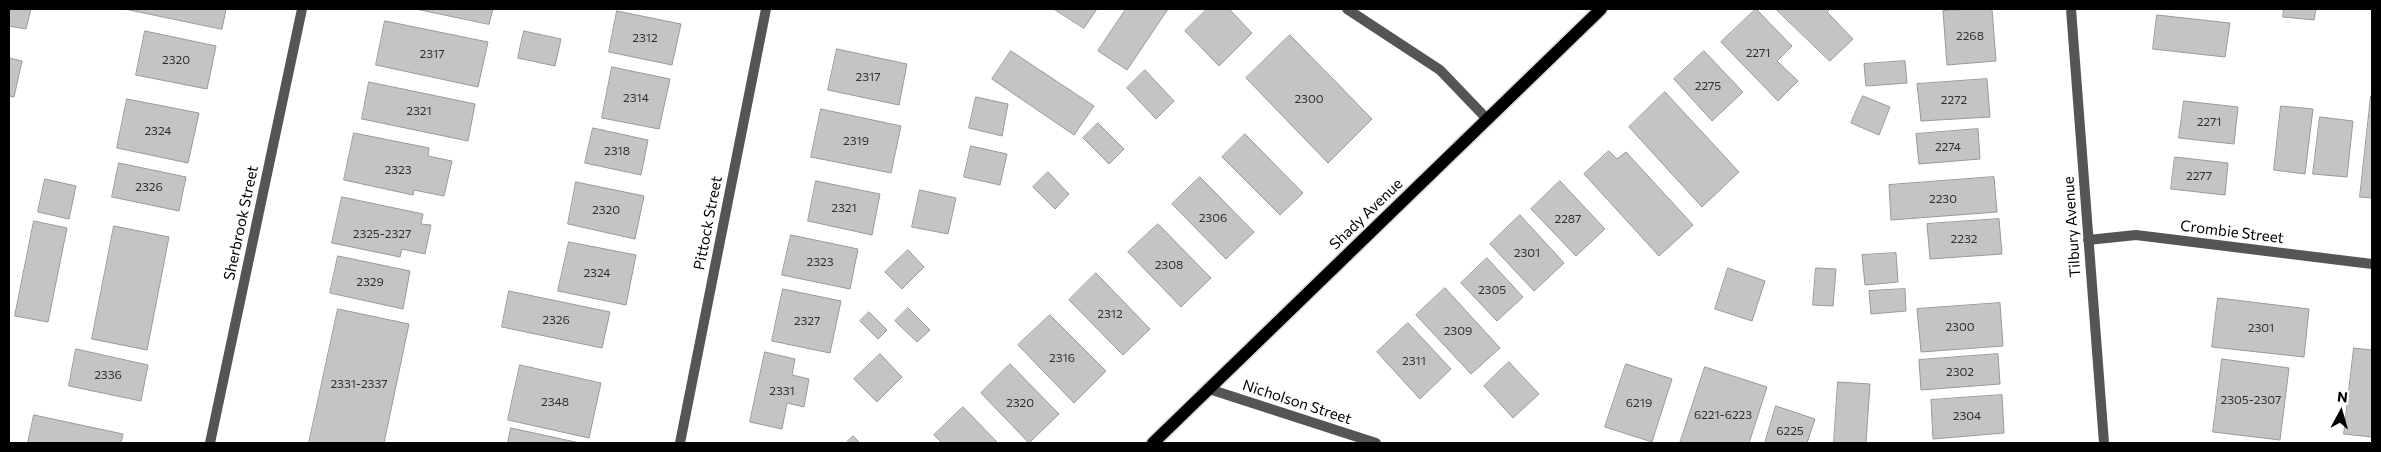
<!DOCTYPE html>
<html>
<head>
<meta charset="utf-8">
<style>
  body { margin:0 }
  #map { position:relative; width:2381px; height:452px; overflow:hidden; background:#fff; font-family:Commissioner,sans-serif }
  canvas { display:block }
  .frame { position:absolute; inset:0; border:10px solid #000; pointer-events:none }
  .north { position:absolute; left:2316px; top:387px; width:50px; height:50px; -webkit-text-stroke:4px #fff; paint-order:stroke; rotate:6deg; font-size:14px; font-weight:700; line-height:20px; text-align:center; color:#000 }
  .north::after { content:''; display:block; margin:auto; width:18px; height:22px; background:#000; clip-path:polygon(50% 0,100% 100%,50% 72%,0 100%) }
</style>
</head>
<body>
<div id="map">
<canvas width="2381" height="452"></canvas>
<div class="frame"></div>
<div class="north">N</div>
</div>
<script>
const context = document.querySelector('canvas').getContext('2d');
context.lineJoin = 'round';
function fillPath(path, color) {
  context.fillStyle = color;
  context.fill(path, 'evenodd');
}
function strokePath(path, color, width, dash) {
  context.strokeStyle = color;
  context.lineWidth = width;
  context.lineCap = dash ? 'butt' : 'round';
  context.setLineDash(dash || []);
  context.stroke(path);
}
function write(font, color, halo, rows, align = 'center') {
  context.font = font + ' Commissioner,sans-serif';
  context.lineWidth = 4;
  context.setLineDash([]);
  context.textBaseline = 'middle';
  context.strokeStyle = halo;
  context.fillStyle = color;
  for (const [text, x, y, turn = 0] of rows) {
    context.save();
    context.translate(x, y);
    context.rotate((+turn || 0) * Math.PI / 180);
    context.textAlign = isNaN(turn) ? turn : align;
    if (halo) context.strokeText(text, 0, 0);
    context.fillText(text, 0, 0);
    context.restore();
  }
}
const building = new Path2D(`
  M 9,9 L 31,9 L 26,29 L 9,26 Z
  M 125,9 L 226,9 L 222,29 Z
  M 416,9 L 493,9 L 489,24 Z
  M 1054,9 L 1097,9 L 1084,28 Z
  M 1126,9 L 1168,9 L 1127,70 L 1098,51 Z
  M 1207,9 L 1229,9 L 1252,33 L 1219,66 L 1185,31 Z
  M 1756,9 L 1792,46 L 1777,61 L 1798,81 L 1778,101 L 1721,42 Z
  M 1776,9 L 1830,9 L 1827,12 L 1853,39 L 1830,61 Z
  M 1969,9 L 1992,9 L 1996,61 L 1947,65 L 1943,11 Z
  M 2284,9 L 2316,9 L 2314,20 L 2283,17 Z
  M 617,11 L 681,24 L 672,65 L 609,52 Z
  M 2157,15 L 2230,23 L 2225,57 L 2153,49 Z
  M 385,21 L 488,42 L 478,87 L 376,65 Z
  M 145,31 L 216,46 L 207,89 L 136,75 Z
  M 524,31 L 561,39 L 555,66 L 518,58 Z
  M 1290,35 L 1372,119 L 1328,163 L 1246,78 Z
  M 837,49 L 907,64 L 899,105 L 828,90 Z
  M 1011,51 L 1094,106 L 1074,135 L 992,79 Z
  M 1704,51 L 1743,92 L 1712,121 L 1674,79 Z
  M 9,58 L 22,61 L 14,97 L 9,96 Z
  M 1905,61 L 1907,83 L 1866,86 L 1864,64 Z
  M 612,67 L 670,79 L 659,129 L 602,118 Z
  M 1145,70 L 1174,101 L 1156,119 L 1127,88 Z
  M 1987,79 L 1990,117 L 1921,121 L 1917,84 Z
  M 369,82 L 475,104 L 468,141 L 362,119 Z
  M 1665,92 L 1739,172 L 1702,207 L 1629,127 Z
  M 1863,96 L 1890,107 L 1879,135 L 1851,123 Z
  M 2371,96 L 2372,96 L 2372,198 L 2360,197 Z
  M 976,97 L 1008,104 L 1002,136 L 969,128 Z
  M 127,99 L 199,113 L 188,163 L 117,148 Z
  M 2184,101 L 2238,107 L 2234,144 L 2179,138 Z
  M 2281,106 L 2313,109 L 2305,174 L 2274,170 Z
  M 821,109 L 901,126 L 891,173 L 811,157 Z
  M 2320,117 L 2353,121 L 2347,177 L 2313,174 Z
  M 1098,123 L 1124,149 L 1109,164 L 1083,138 Z
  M 593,128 L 648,140 L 641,175 L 585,163 Z
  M 1978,129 L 1980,159 L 1919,164 L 1916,134 Z
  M 354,133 L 429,148 L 428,156 L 452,161 L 444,196 L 414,190 L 413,195 L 344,180 Z
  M 1245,134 L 1303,193 L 1280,215 L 1222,157 Z
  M 971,146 L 1007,154 L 1000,185 L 964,177 Z
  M 1609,151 L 1617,159 L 1626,152 L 1693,225 L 1659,256 L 1584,174 Z
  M 2175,157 L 2228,163 L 2225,195 L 2171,189 Z
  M 119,163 L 186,177 L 179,211 L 112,197 Z
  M 1048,172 L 1069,194 L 1055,209 L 1033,187 Z
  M 1200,177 L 1254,232 L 1226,259 L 1172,204 Z
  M 1994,177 L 1997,212 L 1891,220 L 1889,185 Z
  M 45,179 L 76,186 L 69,219 L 38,212 Z
  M 816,181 L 880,194 L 872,235 L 808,221 Z
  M 1560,181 L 1605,229 L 1576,256 L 1531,209 Z
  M 576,182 L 644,196 L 635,239 L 568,224 Z
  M 920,190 L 956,198 L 948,234 L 912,227 Z
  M 342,197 L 423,214 L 421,224 L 431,225 L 425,254 L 402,249 L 400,257 L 332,243 Z
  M 1520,215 L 1564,263 L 1534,291 L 1490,244 Z
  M 1999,219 L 2002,254 L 1930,259 L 1927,224 Z
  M 34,221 L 67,228 L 48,322 L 15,316 Z
  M 1158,224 L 1211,278 L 1181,307 L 1128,252 Z
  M 114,226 L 169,237 L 147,350 L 92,339 Z
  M 791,235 L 858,249 L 850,289 L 782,275 Z
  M 569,242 L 636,255 L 626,305 L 558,291 Z
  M 908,250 L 924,267 L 902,289 L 885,272 Z
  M 1896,253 L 1898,282 L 1865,285 L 1862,255 Z
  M 338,256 L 410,271 L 403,309 L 330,293 Z
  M 1487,258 L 1523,297 L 1497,321 L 1461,283 Z
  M 1728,268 L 1765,281 L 1752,321 L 1715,309 Z
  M 1816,268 L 1836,269 L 1833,306 L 1813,305 Z
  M 1096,273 L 1150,329 L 1123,355 L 1069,300 Z
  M 1445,288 L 1500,348 L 1471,374 L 1416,315 Z
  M 783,289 L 841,301 L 830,353 L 772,341 Z
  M 1905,289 L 1906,311 L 1871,314 L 1869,291 Z
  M 509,291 L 610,312 L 602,348 L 502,327 Z
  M 2218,298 L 2309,309 L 2304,357 L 2212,347 Z
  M 2000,303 L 2003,346 L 1921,352 L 1917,309 Z
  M 908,308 L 930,330 L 917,342 L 895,321 Z
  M 338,309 L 409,324 L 384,443 L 309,443 Z
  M 869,312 L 887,330 L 878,339 L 860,321 Z
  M 1050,315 L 1106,371 L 1074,403 L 1018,345 Z
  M 1408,323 L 1451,369 L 1420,399 L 1377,352 Z
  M 2354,348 L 2372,350 L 2372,437 L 2344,434 Z
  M 76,349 L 148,365 L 141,401 L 69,386 Z
  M 765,352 L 795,359 L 792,375 L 809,379 L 804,407 L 787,403 L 782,429 L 750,422 Z
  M 880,354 L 902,377 L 877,402 L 854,379 Z
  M 1998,354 L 2000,384 L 1921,390 L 1919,360 Z
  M 2222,359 L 2289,368 L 2280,440 L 2213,432 Z
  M 1509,362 L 1539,394 L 1513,418 L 1484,386 Z
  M 1010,364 L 1059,414 L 1029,443 L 981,393 Z
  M 1626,364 L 1672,379 L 1652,442 L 1605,427 Z
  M 520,365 L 601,383 L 589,438 L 508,420 Z
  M 1705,367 L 1767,387 L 1749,443 L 1680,443 Z
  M 1838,382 L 1870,384 L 1866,443 L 1834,443 Z
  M 2002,395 L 2004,433 L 1933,439 L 1931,400 Z
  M 1776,406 L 1815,419 L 1807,443 L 1765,443 Z
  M 963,407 L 998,443 L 942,443 L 934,435 Z
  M 34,415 L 123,434 L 121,443 L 28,443 Z
  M 511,428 L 580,443 L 508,443 Z
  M 853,436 L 860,443 L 846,443 Z`);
const minor = new Path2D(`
  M 1347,9 L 1440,70 L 1487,119
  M 2071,9 L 2104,443
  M 2088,240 L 2136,235 L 2372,264
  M 1209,389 L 1376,443
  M 210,443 L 302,9
  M 680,443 L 766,9`);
const primary = new Path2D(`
  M 1153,443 L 1601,9`);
const numberNames = [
  ["2268",1970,36],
  ["2312",645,38],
  ["2271",1758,53],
  ["2317",432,54],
  ["2320",176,60],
  ["2317",868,77],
  ["2275",1708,86],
  ["2314",636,98],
  ["2300",1309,99],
  ["2272",1954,100],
  ["2321",419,111],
  ["2271",2209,122],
  ["2324",158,131],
  ["2319",856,141],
  ["2274",1948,147],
  ["2318",617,151],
  ["2323",398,170],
  ["2277",2199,176],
  ["2326",149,187],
  ["2230",1943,199],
  ["2321",844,208],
  ["2320",606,210],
  ["2306",1213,218],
  ["2287",1568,219],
  ["2325-2327",382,234],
  ["2232",1964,239],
  ["2301",1527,253],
  ["2323",820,262],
  ["2308",1169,265],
  ["2324",597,273],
  ["2329",370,282],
  ["2305",1492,290],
  ["2312",1110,314],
  ["2326",556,320],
  ["2327",807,321],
  ["2300",1960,327],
  ["2301",2261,328],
  ["2309",1458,331],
  ["2316",1062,358],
  ["2311",1414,361],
  ["2302",1960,372],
  ["2336",108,375],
  ["2331-2337",359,384],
  ["2331",782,391],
  ["2305-2307",2251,400],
  ["2348",555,402],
  ["2320",1020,403],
  ["6219",1639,403],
  ["6221-6223",1723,415],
  ["2304",1967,416],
  ["6225",1790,431]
];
const streetNames = [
  ["Shady Avenue",1366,214,-44],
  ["Sherbrook Street",241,223,-78],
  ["Pittock Street",708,223,-79],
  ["Tilbury Avenue",2072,227,-94],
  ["Crombie Street",2232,232,7],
  ["Nicholson Street",1297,402,18]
];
fillPath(building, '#c4c4c4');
strokePath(building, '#999', 1);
strokePath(primary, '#dbdbdb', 15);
strokePath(minor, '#555', 10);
strokePath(primary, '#000', 12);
write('12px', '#313131', null, numberNames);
write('15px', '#000', '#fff', streetNames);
</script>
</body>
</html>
